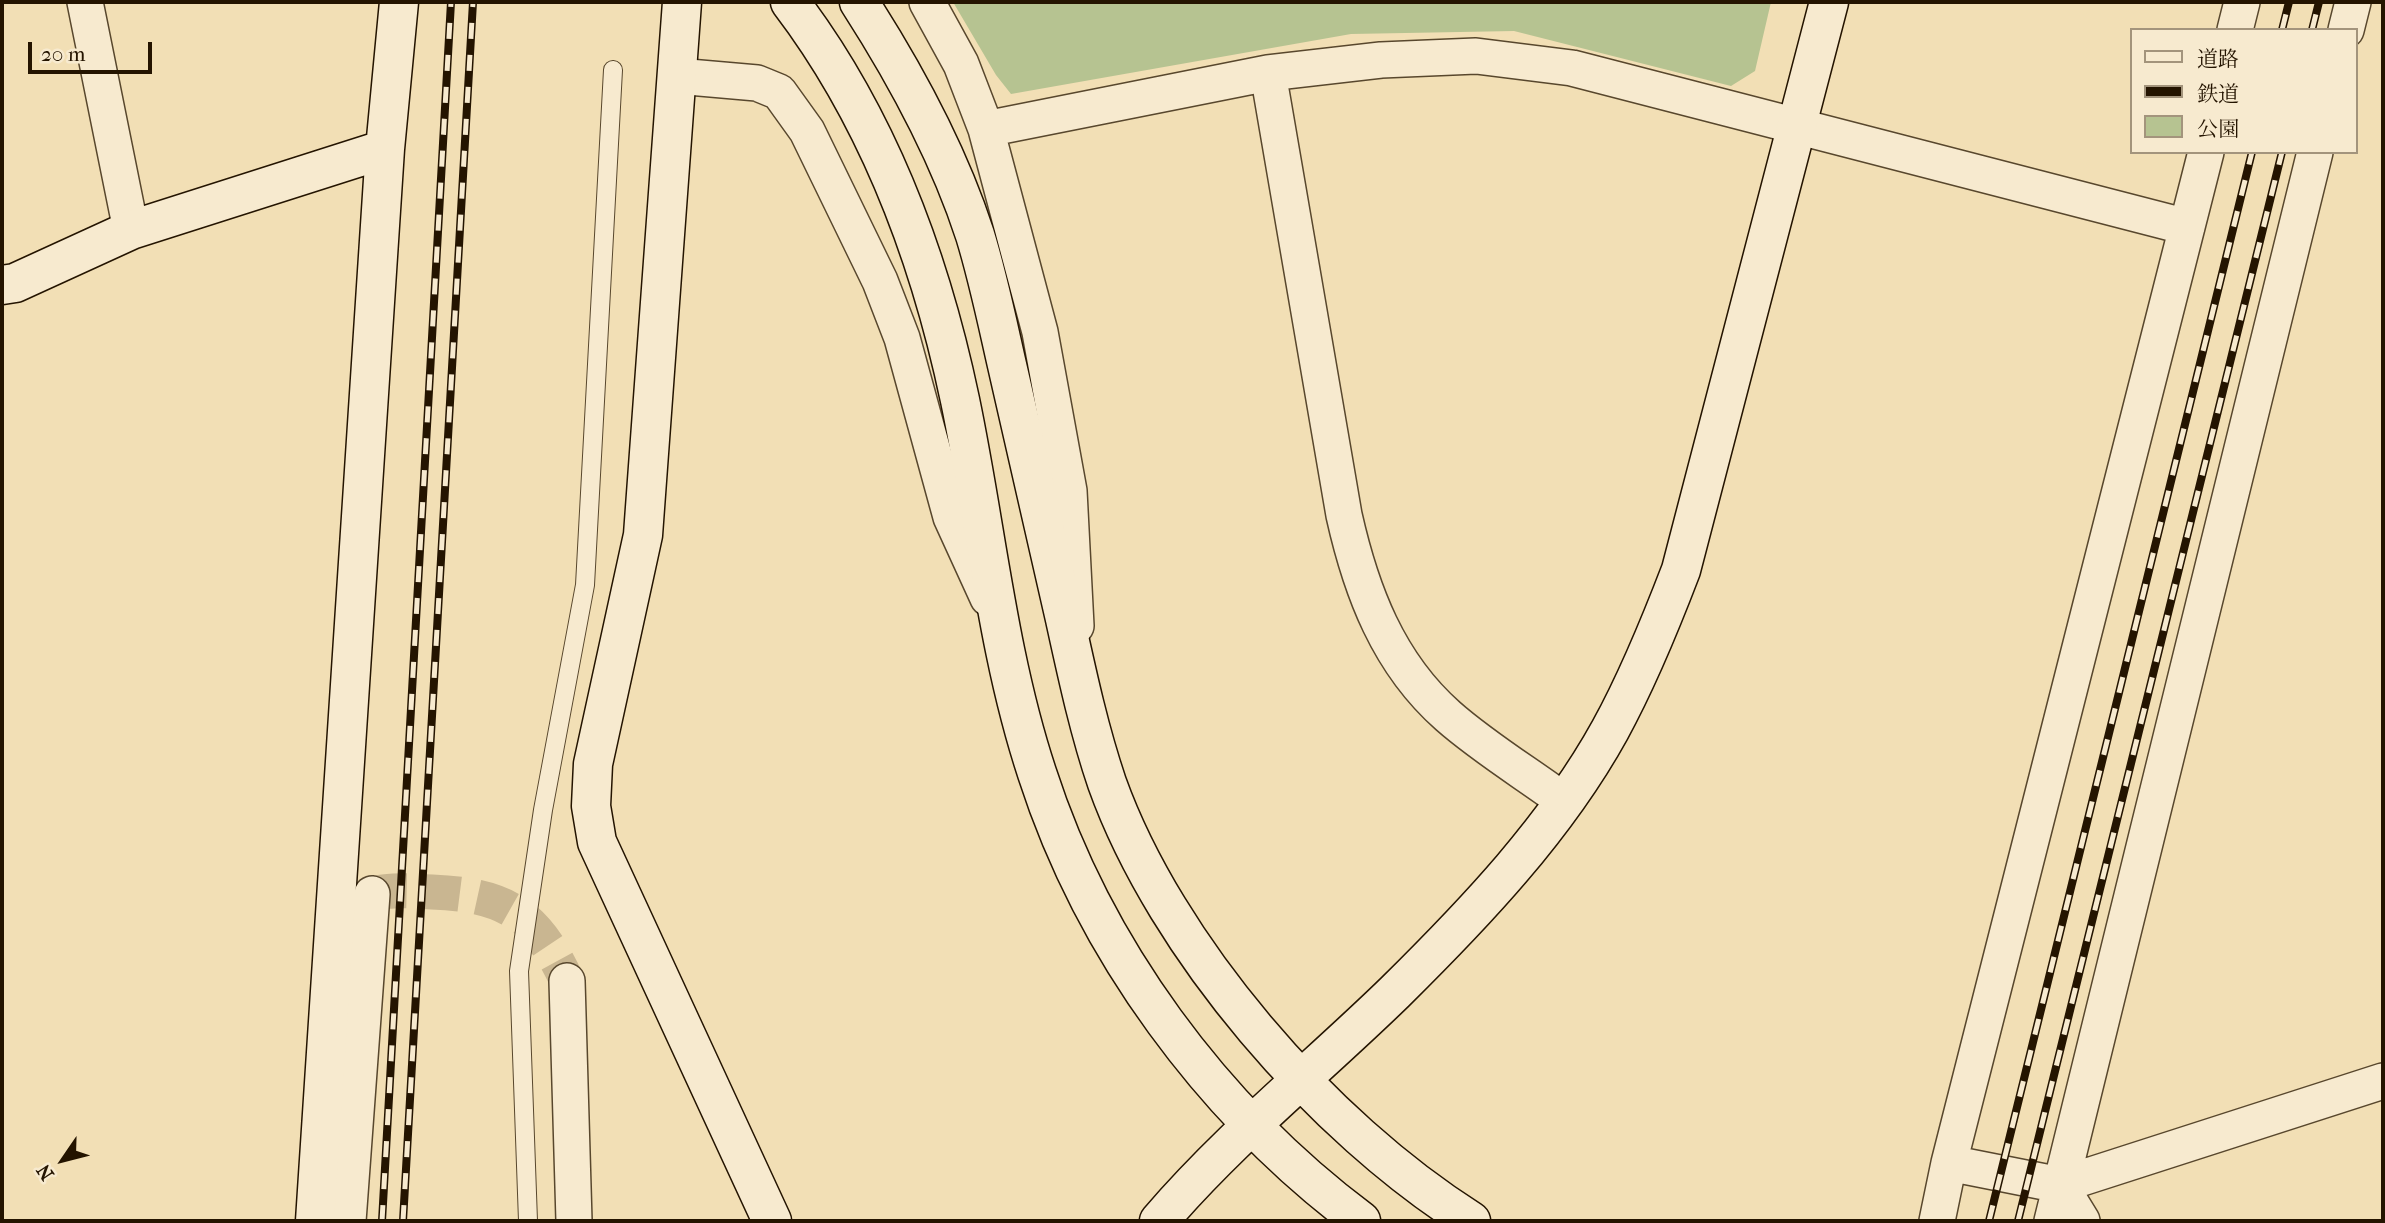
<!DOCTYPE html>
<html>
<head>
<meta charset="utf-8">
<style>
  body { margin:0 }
  #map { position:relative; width:2385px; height:1223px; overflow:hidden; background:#f2dfb5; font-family:"IM FELL French Canon","Noto Serif JP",serif }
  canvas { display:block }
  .frame { position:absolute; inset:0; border:4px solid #241400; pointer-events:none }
  .legend { position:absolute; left:2130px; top:28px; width:228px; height:126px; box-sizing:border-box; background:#f7eacf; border:2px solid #a3947c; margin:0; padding:9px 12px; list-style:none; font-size:21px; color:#241400 }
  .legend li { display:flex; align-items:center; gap:14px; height:35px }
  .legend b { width:35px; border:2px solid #a3947c }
  .north { position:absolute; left:28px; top:1125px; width:70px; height:70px; -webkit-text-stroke:5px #f7eacf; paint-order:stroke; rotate:235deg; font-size:19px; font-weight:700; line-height:28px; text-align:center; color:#241400 }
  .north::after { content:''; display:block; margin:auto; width:24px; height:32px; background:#241400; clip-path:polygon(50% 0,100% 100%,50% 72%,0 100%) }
  .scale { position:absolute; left:28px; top:42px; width:124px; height:32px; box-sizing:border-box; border:4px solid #241400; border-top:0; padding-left:9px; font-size:21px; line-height:24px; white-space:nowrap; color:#241400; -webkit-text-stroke:5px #f7eacf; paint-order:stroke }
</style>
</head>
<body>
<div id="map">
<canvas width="2385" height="1223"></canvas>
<div class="frame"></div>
<ul class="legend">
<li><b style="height:9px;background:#f7eacf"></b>道路</li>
<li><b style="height:9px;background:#241400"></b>鉄道</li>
<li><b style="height:19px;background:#b6c391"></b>公園</li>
</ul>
<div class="north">N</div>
<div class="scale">20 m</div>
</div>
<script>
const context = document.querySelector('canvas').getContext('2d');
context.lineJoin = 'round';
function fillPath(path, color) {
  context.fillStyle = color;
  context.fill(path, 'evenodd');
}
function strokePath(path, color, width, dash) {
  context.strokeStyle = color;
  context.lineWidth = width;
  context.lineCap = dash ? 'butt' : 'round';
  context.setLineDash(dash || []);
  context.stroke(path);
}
const green = new Path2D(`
  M 953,2 L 1771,2 L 1755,71 L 1731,86 L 1514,31 L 1351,34 L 1011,94 L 996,75 Z`);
const streetTunnel = new Path2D(`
  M 372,894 C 392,889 411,891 432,892 C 506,895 536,914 567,981`);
const lane = new Path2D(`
  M 528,1221 L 519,971 L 543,810 L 585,585 L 613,70`);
const street = new Path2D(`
  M 85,2 L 131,230
  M 927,2 L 961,64 L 986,129 L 1040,332 L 1069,491 L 1076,626
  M 2235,30 L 2242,2
  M 2346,30 L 2353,2
  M 1268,73 L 1344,515 C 1361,591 1388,663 1448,716 C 1483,747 1526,773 1564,801
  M 677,76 L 757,83 L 779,92 L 807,131 L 880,281 L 902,338 L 951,517 L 988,598
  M 986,129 L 1268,73 L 1381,60 L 1476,56 L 1572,68 L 2187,227
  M 567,981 L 574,1221
  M 1949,1163 L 2060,1185 L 2383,1081
  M 2060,1185 L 2082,1221
  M 348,1221 L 372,894
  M 1937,1221 L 1949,1163 L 2206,152
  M 2052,1221 L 2315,152`);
const secondary = new Path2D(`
  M 682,2 L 643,535 L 593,764 L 591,806 L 597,842 L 772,1221
  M 790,2 C 879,119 930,257 960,400 C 986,524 997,652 1037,773 C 1094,950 1213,1110 1361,1221
  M 859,2 C 906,75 948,152 975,235 C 988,277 997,321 1007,365 C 1027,449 1046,534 1065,619 C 1077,674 1089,730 1107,783 C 1166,948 1323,1128 1471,1221
  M 2,285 L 15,283 L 131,230 L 385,149
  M 315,1221 L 385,149 L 399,2
  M 1159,1221 C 1231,1137 1316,1069 1395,992 C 1474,914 1556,828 1610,730 C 1638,679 1660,625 1681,570 L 1829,2`);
const rail = new Path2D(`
  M 2282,30 L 2289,2
  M 2312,30 L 2319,2
  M 382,1221 L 451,2
  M 403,1221 L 473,2
  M 1989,1221 L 2252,152
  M 2018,1221 L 2282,152`);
fillPath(green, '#b6c391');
strokePath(streetTunnel, '#c9b691', 35, [35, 18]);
strokePath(lane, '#58472d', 20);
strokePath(street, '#58472d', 38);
strokePath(secondary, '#241400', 41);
strokePath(lane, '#f7eacf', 18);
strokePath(street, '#f7eacf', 35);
strokePath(secondary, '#f7eacf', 38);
strokePath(rail, '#241400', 8);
strokePath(rail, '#f7eacf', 5, [16]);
</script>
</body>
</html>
